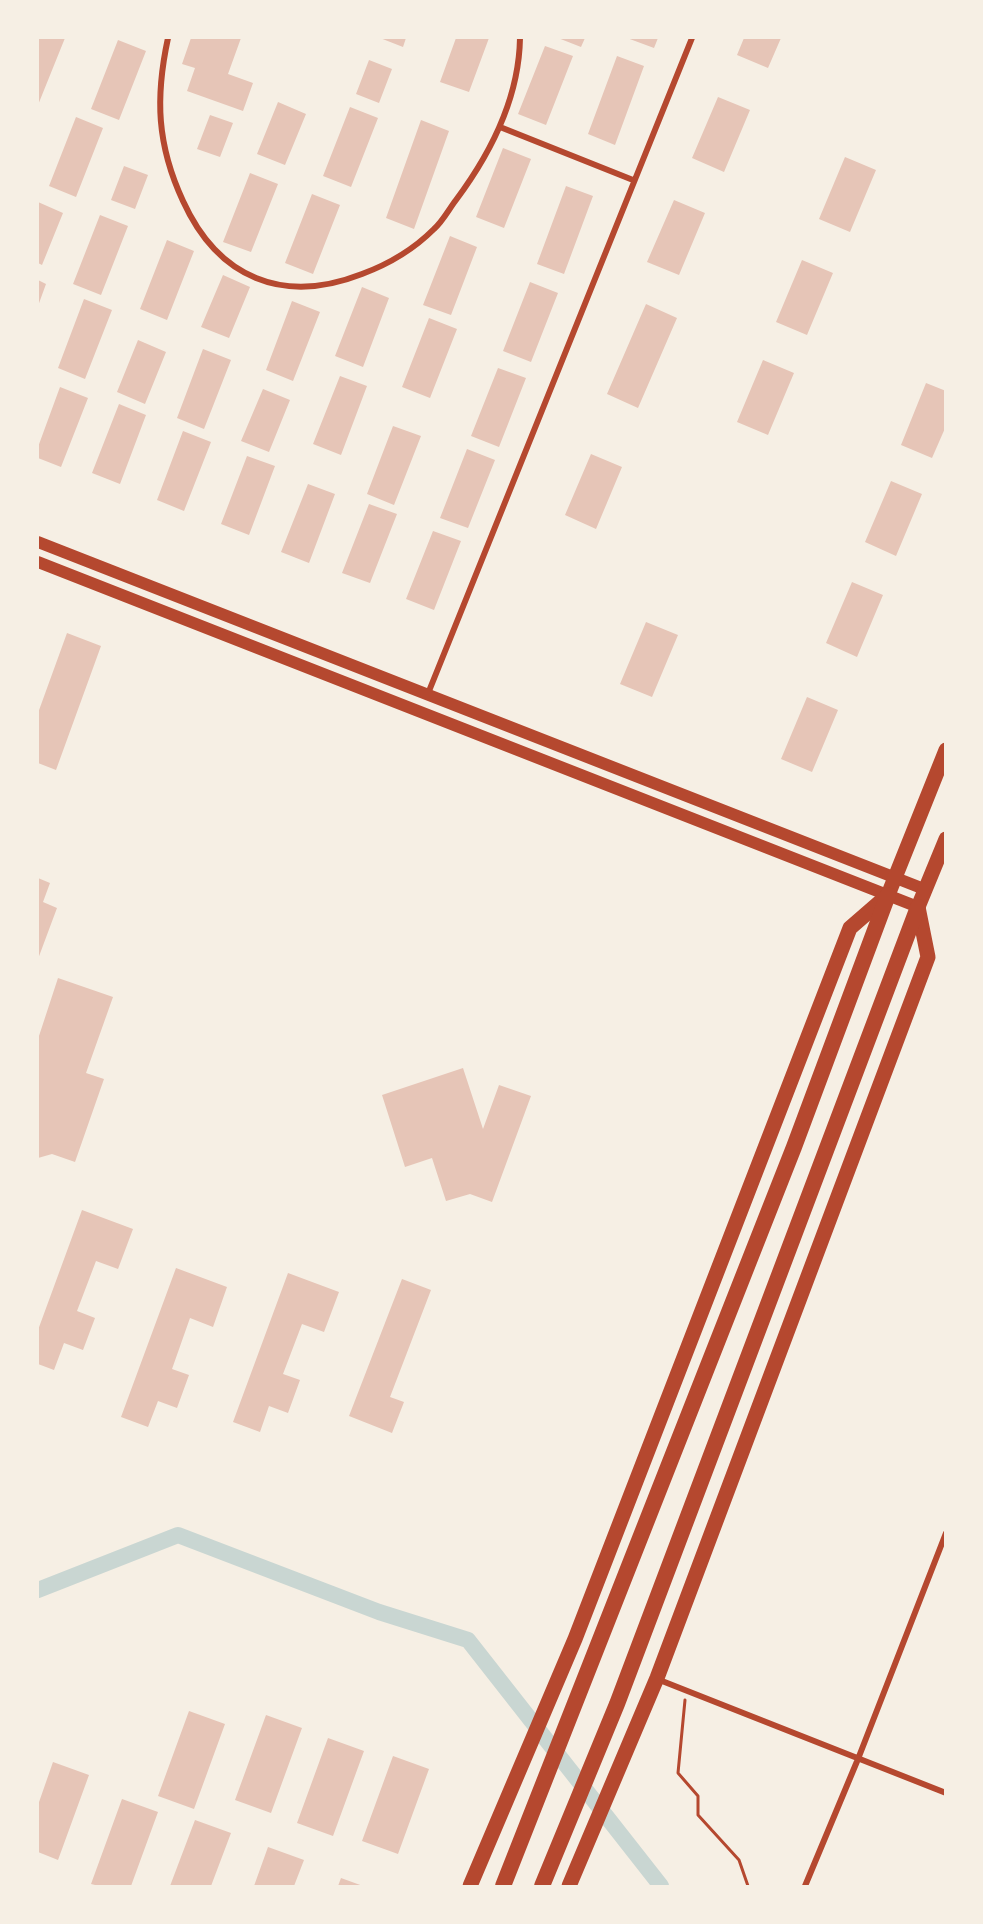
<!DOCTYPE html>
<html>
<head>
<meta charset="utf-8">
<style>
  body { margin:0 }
  #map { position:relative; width:983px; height:1924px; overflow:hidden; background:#f6efe4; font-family:"Roboto Condensed",sans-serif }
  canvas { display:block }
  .frame { position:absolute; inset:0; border:39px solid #f6efe4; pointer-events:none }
</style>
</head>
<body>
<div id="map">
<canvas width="983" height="1924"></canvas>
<div class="frame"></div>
</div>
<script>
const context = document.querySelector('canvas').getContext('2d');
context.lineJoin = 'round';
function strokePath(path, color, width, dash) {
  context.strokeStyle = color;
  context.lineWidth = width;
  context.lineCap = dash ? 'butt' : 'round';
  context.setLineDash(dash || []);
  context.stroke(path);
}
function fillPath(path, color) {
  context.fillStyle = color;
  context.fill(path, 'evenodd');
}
const canal = new Path2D(`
  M 38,1590 L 178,1535 L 379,1612 L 468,1640 L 661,1886`);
const building = new Path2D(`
  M 38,38 L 65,38 L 38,105 Z
  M 191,38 L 241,38 L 228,74 L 253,83 L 243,111 L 187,91 L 195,68 L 182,64 Z
  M 380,38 L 406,38 L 403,47 Z
  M 456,38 L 489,38 L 469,92 L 440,82 Z
  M 558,38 L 585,38 L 581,47 Z
  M 627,38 L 658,38 L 654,48 Z
  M 744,38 L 781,38 L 768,68 L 737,55 Z
  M 118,40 L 146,51 L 119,120 L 91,109 Z
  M 545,46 L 573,56 L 546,125 L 518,114 Z
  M 617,56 L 644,66 L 615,145 L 588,134 Z
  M 369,60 L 392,69 L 379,103 L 356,94 Z
  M 718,97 L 750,110 L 724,172 L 692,158 Z
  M 278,102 L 306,114 L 285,165 L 257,154 Z
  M 350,107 L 378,118 L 351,187 L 323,176 Z
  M 210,115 L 233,123 L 220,157 L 197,149 Z
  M 76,117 L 103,128 L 76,197 L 49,186 Z
  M 421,120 L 449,131 L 414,229 L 386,218 Z
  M 503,148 L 531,159 L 504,228 L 476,217 Z
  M 845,157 L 876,170 L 850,232 L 819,219 Z
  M 124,166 L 148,175 L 135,209 L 111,200 Z
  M 250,173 L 278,184 L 251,252 L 223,242 Z
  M 566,186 L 593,196 L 564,274 L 537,264 Z
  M 312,194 L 340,205 L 313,274 L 285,263 Z
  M 674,200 L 705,213 L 679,275 L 647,262 Z
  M 38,202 L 63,213 L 42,265 L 38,263 Z
  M 100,215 L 128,226 L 101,295 L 73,284 Z
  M 450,236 L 477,247 L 451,315 L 423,305 Z
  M 167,240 L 194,251 L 167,320 L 140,309 Z
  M 802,260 L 833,273 L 807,335 L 776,322 Z
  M 223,275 L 250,287 L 229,338 L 201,327 Z
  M 38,280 L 46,284 L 38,306 Z
  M 530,282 L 558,293 L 531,362 L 503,351 Z
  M 362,287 L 389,298 L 363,367 L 335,356 Z
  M 84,299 L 112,310 L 85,379 L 58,368 Z
  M 292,301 L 320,312 L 293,381 L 266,370 Z
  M 646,304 L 677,318 L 638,408 L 607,394 Z
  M 429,318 L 457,329 L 430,398 L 402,387 Z
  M 138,340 L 166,352 L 145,404 L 117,392 Z
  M 203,349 L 231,360 L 204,429 L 177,418 Z
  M 763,360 L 794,373 L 768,435 L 737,422 Z
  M 498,368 L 526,378 L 499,447 L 471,436 Z
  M 340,376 L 367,386 L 341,455 L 313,444 Z
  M 926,383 L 946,391 L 946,426 L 932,458 L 901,445 Z
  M 60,387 L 88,398 L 61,467 L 38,458 L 38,447 Z
  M 263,389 L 290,400 L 269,452 L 241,441 Z
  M 119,404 L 146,415 L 120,484 L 92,473 Z
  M 393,426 L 421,436 L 394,505 L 367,494 Z
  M 183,431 L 211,442 L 184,511 L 157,500 Z
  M 467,449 L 495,460 L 468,528 L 440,518 Z
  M 591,454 L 622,467 L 596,529 L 565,515 Z
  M 247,456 L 275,466 L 249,535 L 221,524 Z
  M 891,481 L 922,494 L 896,556 L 865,542 Z
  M 308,484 L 335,494 L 309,563 L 281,552 Z
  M 369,504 L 397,514 L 370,583 L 342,573 Z
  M 433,531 L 461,541 L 434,610 L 406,599 Z
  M 852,582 L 883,595 L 857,657 L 826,643 Z
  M 646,622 L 678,635 L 652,697 L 620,684 Z
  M 67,633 L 101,646 L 56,770 L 38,763 L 38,713 Z
  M 807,697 L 838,710 L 812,772 L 781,759 Z
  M 38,878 L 50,883 L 43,902 L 57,908 L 38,959 Z
  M 58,978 L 113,997 L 86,1073 L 104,1079 L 75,1162 L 52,1154 L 38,1158 L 38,1039 Z
  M 463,1068 L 483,1129 L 499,1085 L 531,1096 L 492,1202 L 470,1194 L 446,1201 L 432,1158 L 405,1167 L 382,1095 Z
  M 82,1210 L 133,1229 L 118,1269 L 96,1261 L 77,1311 L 95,1318 L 83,1350 L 64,1343 L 54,1370 L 38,1364 L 38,1330 Z
  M 176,1268 L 227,1287 L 213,1327 L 190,1318 L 172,1369 L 189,1375 L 177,1408 L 158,1401 L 148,1427 L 121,1417 Z
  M 288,1273 L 339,1292 L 324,1332 L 302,1324 L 283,1374 L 300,1380 L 288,1413 L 269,1406 L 260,1432 L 233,1422 Z
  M 402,1279 L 431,1290 L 390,1397 L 404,1402 L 392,1433 L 349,1416 Z
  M 189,1711 L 225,1724 L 194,1809 L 158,1796 Z
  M 266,1715 L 302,1728 L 271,1813 L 235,1800 Z
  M 328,1738 L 364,1751 L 333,1836 L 297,1823 Z
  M 393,1756 L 429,1769 L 398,1854 L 362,1841 Z
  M 53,1762 L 89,1775 L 58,1860 L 38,1852 L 38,1805 Z
  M 122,1799 L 158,1812 L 131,1886 L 99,1886 L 91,1884 Z
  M 195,1820 L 231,1833 L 211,1886 L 170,1886 Z
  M 268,1847 L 304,1860 L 294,1886 L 254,1886 Z
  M 341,1878 L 363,1886 L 338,1886 Z`);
const path = new Path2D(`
  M 685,1700 L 678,1773 L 698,1796 L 698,1815 L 739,1860 L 748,1886`);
const minor = new Path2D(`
  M 168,38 C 155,98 157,145 183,201 C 218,278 283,305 362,274 C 389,264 413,250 434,229 C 443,221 449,209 456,200 C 491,153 519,98 520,38
  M 500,127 L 633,180
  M 427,696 L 692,38
  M 657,1679 L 946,1793
  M 805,1886 L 858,1759 L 946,1533`);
const secondary = new Path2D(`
  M 38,542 L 924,889
  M 38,562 L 918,907`);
const primary = new Path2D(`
  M 470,1886 L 575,1639 L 850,928 L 888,895 L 946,750
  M 569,1886 L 657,1678 L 928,957 L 918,907 L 946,839`);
const trunk = new Path2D(`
  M 503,1886 L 794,1147 L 888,895
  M 542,1886 L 617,1704 L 918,907`);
strokePath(canal, '#c9d6d2', 16);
fillPath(building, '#e6c5b7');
strokePath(path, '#b5482f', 3);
strokePath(minor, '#b5482f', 6);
strokePath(secondary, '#b5482f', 12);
strokePath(primary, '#b5482f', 15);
strokePath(trunk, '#b5482f', 16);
</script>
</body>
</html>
